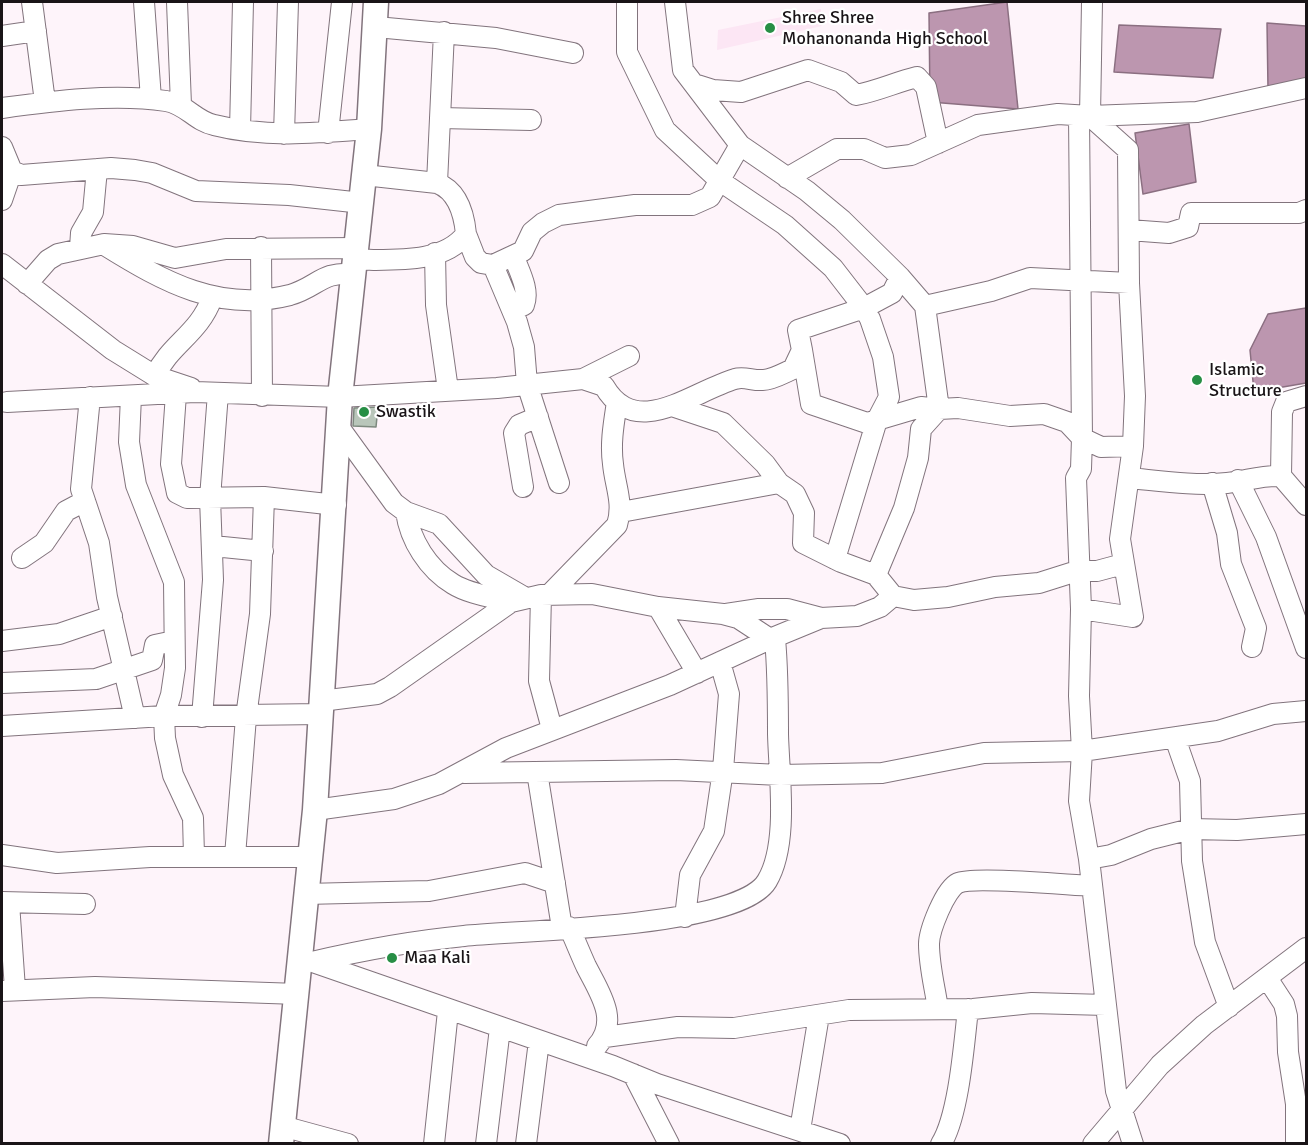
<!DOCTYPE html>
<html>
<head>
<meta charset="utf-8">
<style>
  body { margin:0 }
  #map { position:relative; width:1308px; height:1145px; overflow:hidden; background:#fef4fa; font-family:Signika,sans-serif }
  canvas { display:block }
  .frame { position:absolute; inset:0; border:3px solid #191417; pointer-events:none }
</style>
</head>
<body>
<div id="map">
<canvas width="1308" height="1145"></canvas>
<div class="frame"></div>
</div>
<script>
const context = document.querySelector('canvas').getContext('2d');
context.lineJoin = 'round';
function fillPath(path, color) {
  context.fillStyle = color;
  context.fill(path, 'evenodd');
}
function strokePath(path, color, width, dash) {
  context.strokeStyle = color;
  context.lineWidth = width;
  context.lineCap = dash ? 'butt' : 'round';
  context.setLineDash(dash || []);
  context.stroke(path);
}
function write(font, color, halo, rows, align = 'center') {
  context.font = font + ' Signika,sans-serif';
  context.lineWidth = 4.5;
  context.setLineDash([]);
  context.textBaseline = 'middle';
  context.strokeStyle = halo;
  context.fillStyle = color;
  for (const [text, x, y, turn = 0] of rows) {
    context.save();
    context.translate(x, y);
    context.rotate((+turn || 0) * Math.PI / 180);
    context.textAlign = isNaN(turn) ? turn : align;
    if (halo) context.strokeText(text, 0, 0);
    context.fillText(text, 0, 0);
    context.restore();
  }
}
const built = new Path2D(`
  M 821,9 L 822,26 L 717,50 L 718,30 Z`);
const water = new Path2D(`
  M 1007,2 L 1018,109 L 930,102 L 929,13 Z
  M 1267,23 L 1306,26 L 1306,85 L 1268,89 Z
  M 1119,25 L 1221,29 L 1213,78 L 1114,72 Z
  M 1189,124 L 1196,182 L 1143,194 L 1135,133 Z
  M 1306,308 L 1306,383 L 1254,392 L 1250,350 L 1268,314 Z`);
const building = new Path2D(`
  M 378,407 L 376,427 L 353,426 L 354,408 Z`);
const minor = new Path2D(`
  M 32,2 L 45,102
  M 144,2 L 151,99
  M 177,2 L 181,105
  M 627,2 L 627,52 L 665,130 L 720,181 L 785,225 L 833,268 L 864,308 L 870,319 L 883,357 L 889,397 L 877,420 L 835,559
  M 675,2 L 683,70 L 740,145 L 807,191 L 842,220 L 900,277 L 925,306 L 991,291 L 1030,278 L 1129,283
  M 1092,2 L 1090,116 L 1128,150 L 1129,283 L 1135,396 L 1133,446 L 1120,539 L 1133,617 L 1081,609 L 1079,696 L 1082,751 L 1079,801 L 1089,859 L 1116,1091 L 1133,1144
  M 376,27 L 496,38 L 573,53
  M 2,36 L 36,31
  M 694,84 L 713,90 L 741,92 L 808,70 L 841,82 L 856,95 C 878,91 896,82 917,77 L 926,87 L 938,143
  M 2,108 C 53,101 114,93 166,101 C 186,104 195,121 214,125 C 265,138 317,133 369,129
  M 1079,116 L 1082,438 L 1081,469 L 1076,478 L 1081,609
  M 440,118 L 531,120
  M 240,130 L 243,2
  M 328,133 L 342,2
  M 284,134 L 288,2
  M 2,147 L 12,171 L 21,175 L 111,168 L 135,170 L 152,173 L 196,191 L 289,195 L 362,203
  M 787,178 L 837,149 L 864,149 L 885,158 L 911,155 L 978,125 L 1058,114 L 1090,116 L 1197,112 L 1306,88
  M 437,183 L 444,32
  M 2,200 L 12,171
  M 1129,230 L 1169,233 L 1188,227 L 1191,213 L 1299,213 L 1306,210
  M 466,234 L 475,257 L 481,263 L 493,265 L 523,251 L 532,232 L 543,223 L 559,215 L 635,205 L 692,205 L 710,197 L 740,145
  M 106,246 C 164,282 220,313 290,295 C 318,287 321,271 354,274
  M 261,247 L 262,396
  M 80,248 L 81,233 L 93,212 L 97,169
  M 435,253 L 436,305 L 448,390
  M 356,260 C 390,259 443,265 466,234 C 464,213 458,191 437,183 L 364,175
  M 2,264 L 113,350 L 155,376 L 191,388
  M 493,265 L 517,322 L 524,347 L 527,384 L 559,483
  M 27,284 L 48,260 L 58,254 L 104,244 L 133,246 L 175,258 L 226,249 L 357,248
  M 512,310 L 524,305 C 530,290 519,271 514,257
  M 802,350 L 811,404 L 867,423 L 921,407 L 939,409 L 925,306
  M 155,376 C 170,344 199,334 212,298
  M 583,379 L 629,356
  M 176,394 L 171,464 L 177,493 L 187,498 L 264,497 L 336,505
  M 131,396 L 129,442 L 136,485 L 174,582 L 175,668 L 171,695 L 164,716 L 165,738 L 173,775 L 193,818 L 194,856
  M 90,397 L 81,489 L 99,543 L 107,597 L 135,718
  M 7,402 L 195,392 L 340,397 L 497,388 L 583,379 L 604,386 C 636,441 691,392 735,379 C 744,376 753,381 763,380 C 772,380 784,373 793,369 L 802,350 L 798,330 L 864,308 L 892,293 L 900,277
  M 672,406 L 723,423 L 765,464 L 779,483 L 795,494 L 804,513 L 803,543 L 841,562 L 876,575
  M 339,427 L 394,503 L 406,512 L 439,524 L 486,575 L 524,597
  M 1281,476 L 1282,412 L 1286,402 L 1306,396
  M 1129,478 C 1161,481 1194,486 1227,483 C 1247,481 1260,475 1281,476 L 1306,505
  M 1238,480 L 1266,537 L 1306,648
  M 1212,483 L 1227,533 L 1231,564 L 1256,628 L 1252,647
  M 523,487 L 514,433 L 519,425 L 538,417
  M 406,512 C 410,540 428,569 453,584 C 469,594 492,597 511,602
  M 621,512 L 779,483
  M 213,546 L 263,551
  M 22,558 L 44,543 L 66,511 L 85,501
  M 1123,564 L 1097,571 L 1077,571 L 1039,583 L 995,587 L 948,597 L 914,600 L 893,596 L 876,575 L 904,508 L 918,458 L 921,429 L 939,409 L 958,408 L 1010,416 L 1044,414 L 1067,422 L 1082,438 L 1101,447 L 1133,446
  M 550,594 L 617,525 C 624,503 615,486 613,464 C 610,443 614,422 617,402
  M 541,595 L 539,681 L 552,729
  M 658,607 L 697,673
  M 726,614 L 759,609 L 787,609 L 821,618
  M 2,641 L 59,634 L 112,616
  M 2,683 L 96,679 L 152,660 L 155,645 L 174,641
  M 321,701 L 377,694 L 390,687 L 511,602 L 541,595 L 592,594 L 658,607 L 723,614 L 738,618 L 770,639 L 821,618 L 857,616 L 880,607 L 893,596
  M 202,717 L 213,580 L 210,498 L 218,393
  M 2,726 L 164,716 L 321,714
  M 1175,738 L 1190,781 L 1192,861 L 1205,942 L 1229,1007
  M 537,772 L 562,928
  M 464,773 L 676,770 L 780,775 L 882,773 L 984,753 L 1082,751 L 1218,731 L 1273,714 L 1306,711
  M 315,810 L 394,799 L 439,784 L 506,748 L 670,685 L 770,639
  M 2,855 L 57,863 L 150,857 L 310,857
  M 235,856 L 246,717 L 260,614 L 264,497
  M 1089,859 L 1111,855 L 1151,839 L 1191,829 L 1237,830 L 1306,824
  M 305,894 L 429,891 L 525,873 L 555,883
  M 2,902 L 85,904
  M 9,903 L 15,989
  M 685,917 L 690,875 L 714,831 L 723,770 L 729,694 L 720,662
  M 569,927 C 575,940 580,953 586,966 C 599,992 620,1020 597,1046
  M 312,962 C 363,950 413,941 464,936 C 521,930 739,928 767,881 C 789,844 779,776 778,734 C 778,702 778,671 775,639
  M 313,962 L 613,1066 L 657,1084 L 840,1144
  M 1267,978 L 1284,1004 L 1287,1016 L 1288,1052 L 1296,1104 L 1296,1144
  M 2,991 L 95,987 L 298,994
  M 938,1009 C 935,988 929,966 929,944 C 929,931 945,889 958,883 C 973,876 1068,885 1092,886
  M 605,1037 L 678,1027 L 734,1028 L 849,1010 L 973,1009 L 1032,1003 L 1106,1005
  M 633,1074 L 669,1144
  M 282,1126 L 348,1144
  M 800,1130 L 819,1015
  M 434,1144 L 448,1011
  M 486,1144 L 500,1028
  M 526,1144 L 539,1041
  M 941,1144 C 959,1115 964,1044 968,1009
  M 1093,1144 L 1160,1065 L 1204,1025 L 1306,948`);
const major = new Path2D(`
  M 281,1144 L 315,810 L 340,397 L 369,129 L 376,2`);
const markers = [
  [770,28,6,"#278e45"],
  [1197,380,6,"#278e45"],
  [364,412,6,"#278e45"],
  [392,958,6,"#278e45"]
];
const poiNames = [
  ["Shree Shree",782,18],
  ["Mohanonanda High School",782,39],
  ["Islamic",1209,370],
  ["Structure",1209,391],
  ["Swastik",376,412],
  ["Maa Kali",404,958]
];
fillPath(built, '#fce6f4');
fillPath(water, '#bc96af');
strokePath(water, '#8b6f81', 1.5);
fillPath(building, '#b9c6ba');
strokePath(building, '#7d897e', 1.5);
strokePath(minor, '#82747d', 22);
strokePath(major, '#82747d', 27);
strokePath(minor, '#fff', 20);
strokePath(major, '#fff', 24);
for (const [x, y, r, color] of markers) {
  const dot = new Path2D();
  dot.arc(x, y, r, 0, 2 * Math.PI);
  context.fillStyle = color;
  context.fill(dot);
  strokePath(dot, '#fff', 2);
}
write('18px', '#191417', '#fff', poiNames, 'left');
</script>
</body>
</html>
